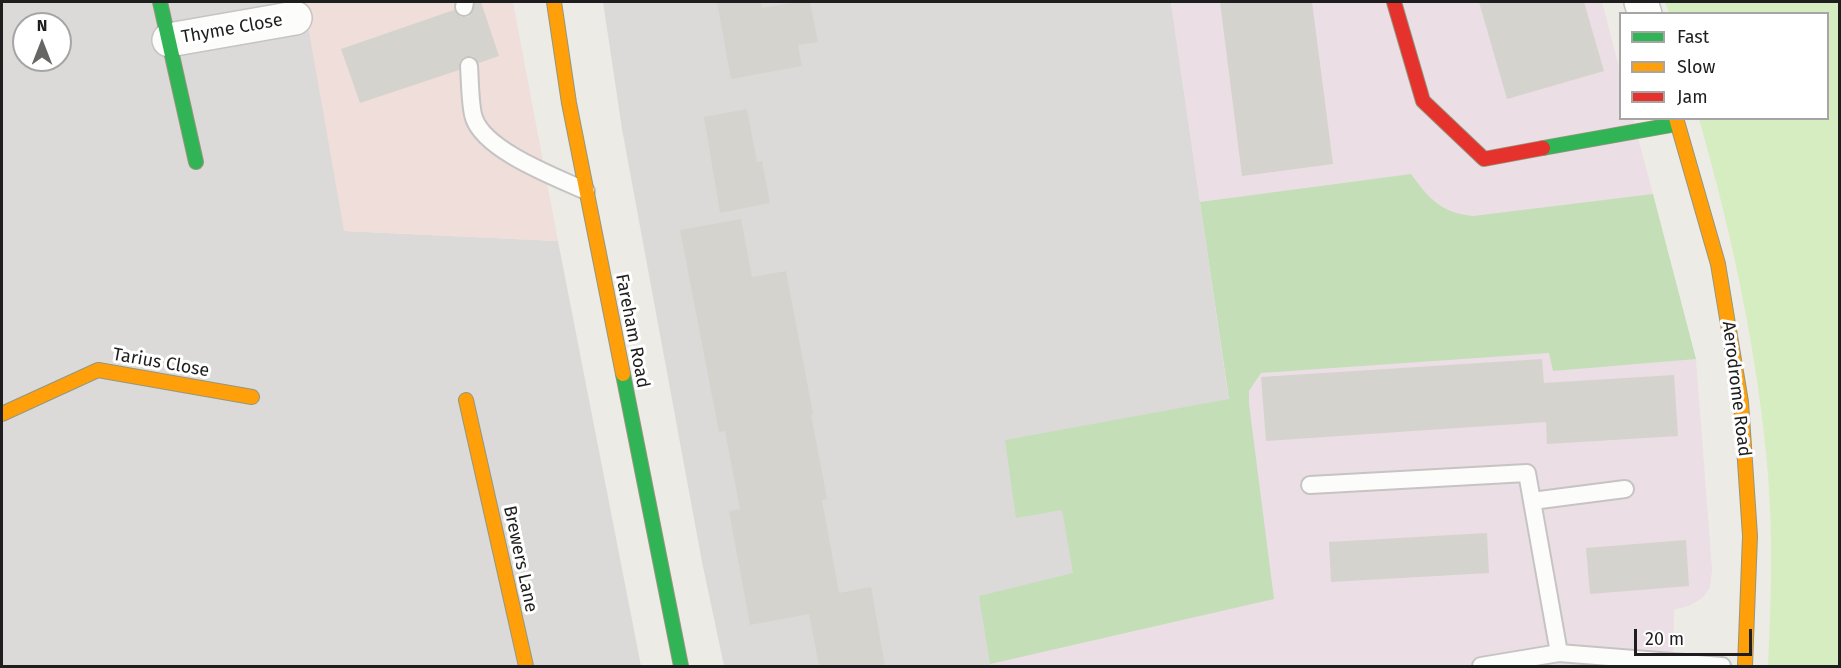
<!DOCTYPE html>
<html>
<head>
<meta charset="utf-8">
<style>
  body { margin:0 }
  #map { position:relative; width:1841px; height:668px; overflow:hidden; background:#edebe6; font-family:"Fira Sans",sans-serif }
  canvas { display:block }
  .frame { position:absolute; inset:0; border:3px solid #1e1e1e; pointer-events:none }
  .legend { position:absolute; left:1619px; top:12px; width:210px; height:108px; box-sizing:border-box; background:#fff; border:2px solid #a5a5a5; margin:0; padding:8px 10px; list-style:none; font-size:18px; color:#1e1e1e }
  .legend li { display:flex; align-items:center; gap:12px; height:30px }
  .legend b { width:30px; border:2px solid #a5a5a5 }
  .north { position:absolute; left:12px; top:12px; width:60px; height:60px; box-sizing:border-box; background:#fff; border:2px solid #a5a5a5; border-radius:50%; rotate:0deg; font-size:16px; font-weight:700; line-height:24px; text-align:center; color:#1e1e1e }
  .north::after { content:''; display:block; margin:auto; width:21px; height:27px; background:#666664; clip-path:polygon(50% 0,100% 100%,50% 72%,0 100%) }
  .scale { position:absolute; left:1634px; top:629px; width:118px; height:27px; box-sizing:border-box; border:3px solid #1e1e1e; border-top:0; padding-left:8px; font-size:18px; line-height:21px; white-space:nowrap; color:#1e1e1e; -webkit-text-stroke:4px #fff; paint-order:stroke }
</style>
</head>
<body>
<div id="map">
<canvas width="1841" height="668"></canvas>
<div class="frame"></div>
<ul class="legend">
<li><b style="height:8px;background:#30b455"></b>Fast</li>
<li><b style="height:8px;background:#ff9f0a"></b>Slow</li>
<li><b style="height:8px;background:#e5322d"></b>Jam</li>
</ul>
<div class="north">N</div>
<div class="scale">20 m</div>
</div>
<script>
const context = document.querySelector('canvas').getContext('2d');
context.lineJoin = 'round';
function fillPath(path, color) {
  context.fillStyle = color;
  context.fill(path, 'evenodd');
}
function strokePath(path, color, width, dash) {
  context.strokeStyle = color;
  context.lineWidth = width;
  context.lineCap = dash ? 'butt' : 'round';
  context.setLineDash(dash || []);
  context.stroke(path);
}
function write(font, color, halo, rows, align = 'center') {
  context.font = font + ' "Fira Sans",sans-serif';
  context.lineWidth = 6;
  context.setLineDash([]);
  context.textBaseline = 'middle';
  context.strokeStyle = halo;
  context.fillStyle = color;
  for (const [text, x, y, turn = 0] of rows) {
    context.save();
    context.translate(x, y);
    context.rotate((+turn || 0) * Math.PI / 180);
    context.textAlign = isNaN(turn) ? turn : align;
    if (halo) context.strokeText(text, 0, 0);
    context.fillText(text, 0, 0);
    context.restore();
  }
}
const residential = new Path2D(`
  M 2,2 L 304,2 L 345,231 L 558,241 L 641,666 L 2,666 ZM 24,24 L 60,24 L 60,60 L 24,60 Z
  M 603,2 L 1171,2 L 1258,601 L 991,665 L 991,666 L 724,666 L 702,562 L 622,129 Z`);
const commercial = new Path2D(`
  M 304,2 L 513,2 L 558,241 L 344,231 Z`);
const industrial = new Path2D(`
  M 1171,2 L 1602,2 L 1620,71 L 1620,118 L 1633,119 L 1653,194 L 1636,230 L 1696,359 L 1712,570 L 1710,588 L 1702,598 L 1691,605 L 1674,610 L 1673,666 L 991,666 L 990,664 L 1258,601 Z`);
const grass = new Path2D(`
  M 1665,2 L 1839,2 L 1839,666 L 1768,666 C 1771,603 1773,539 1768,475 C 1758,354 1732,235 1699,119 L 1828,118 L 1828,14 L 1669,13 Z`);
const forest = new Path2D(`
  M 1411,174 C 1429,199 1442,213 1473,216 L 1653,194 L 1696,359 L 1553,371 L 1549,353 L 1261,373 L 1249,391 L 1249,404 L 1274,599 L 990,664 L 979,596 L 1073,573 L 1062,510 L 1016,518 L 1005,440 L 1229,399 L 1200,202 Z`);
const building = new Path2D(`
  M 481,2 L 499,56 L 479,63 L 473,56 L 464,57 L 459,62 L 459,70 L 360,103 L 341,49 L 454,10 L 461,17 L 468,17 L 472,13 L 475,3 Z
  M 717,2 L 761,2 L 762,8 L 796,2 L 810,2 L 818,42 L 798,45 L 802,66 L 731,79 Z
  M 1220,2 L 1312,2 L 1333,164 L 1242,176 Z
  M 1479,2 L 1584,2 L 1604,71 L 1507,99 Z
  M 747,109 L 757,162 L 762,161 L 770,203 L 720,213 L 704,117 Z
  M 741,219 L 752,277 L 786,271 L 813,414 L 811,415 L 827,499 L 822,500 L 839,593 L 871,587 L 885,666 L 819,666 L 809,614 L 750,625 L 729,511 L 740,509 L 725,431 L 719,432 L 680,230 Z
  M 1542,359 L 1544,383 L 1674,375 L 1678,436 L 1547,444 L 1546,422 L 1266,441 L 1261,377 Z
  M 1487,533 L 1489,573 L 1331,582 L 1329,542 Z
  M 1686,540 L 1689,586 L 1590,594 L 1586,548 Z`);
const lane = new Path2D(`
  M 464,7 L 465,2
  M 469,66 C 470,79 470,107 474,118 C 485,151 556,177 586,191
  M 1310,485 L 1527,473 L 1559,653
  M 1532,501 L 1625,489
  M 1481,666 L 1559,653 L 1722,666`);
const street = new Path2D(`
  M 1641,2 L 1645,14
  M 169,40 L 295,18`);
const fast = new Path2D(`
  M 160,2 L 196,162
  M 1543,148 L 1677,124
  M 623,374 L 681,666`);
const slow = new Path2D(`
  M 554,2 L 569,103 L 623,374
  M 1676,118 L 1718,264 L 1741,402 L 1750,536 L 1745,666
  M 466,400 L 526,666
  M 2,414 L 98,370 L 252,397`);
const jam = new Path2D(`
  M 1394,2 L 1423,101 L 1484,159 L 1543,148`);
const streetNames = [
  ["Thyme Close",232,29,-10],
  ["Fareham Road",632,331,79],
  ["Tarius Close",161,363,10],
  ["Aerodrome Road",1736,389,83],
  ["Brewers Lane",520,559,78]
];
fillPath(residential, '#dcdad8');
fillPath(commercial, '#f0deda');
fillPath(industrial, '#ebdee5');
fillPath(grass, '#d6edc1');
fillPath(forest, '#c4deb8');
fillPath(building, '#d5d3ce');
strokePath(lane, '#c5c4c2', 20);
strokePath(street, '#c5c4c2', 36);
strokePath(fast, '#94977e', 16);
strokePath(slow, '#94977e', 16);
strokePath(jam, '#94977e', 16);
strokePath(lane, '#fcfcfb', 16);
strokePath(street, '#fcfcfb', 33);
strokePath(fast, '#30b455', 14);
strokePath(slow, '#ff9f0a', 14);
strokePath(jam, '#e5322d', 14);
write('18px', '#1e1e1e', '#fff', streetNames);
</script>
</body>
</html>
